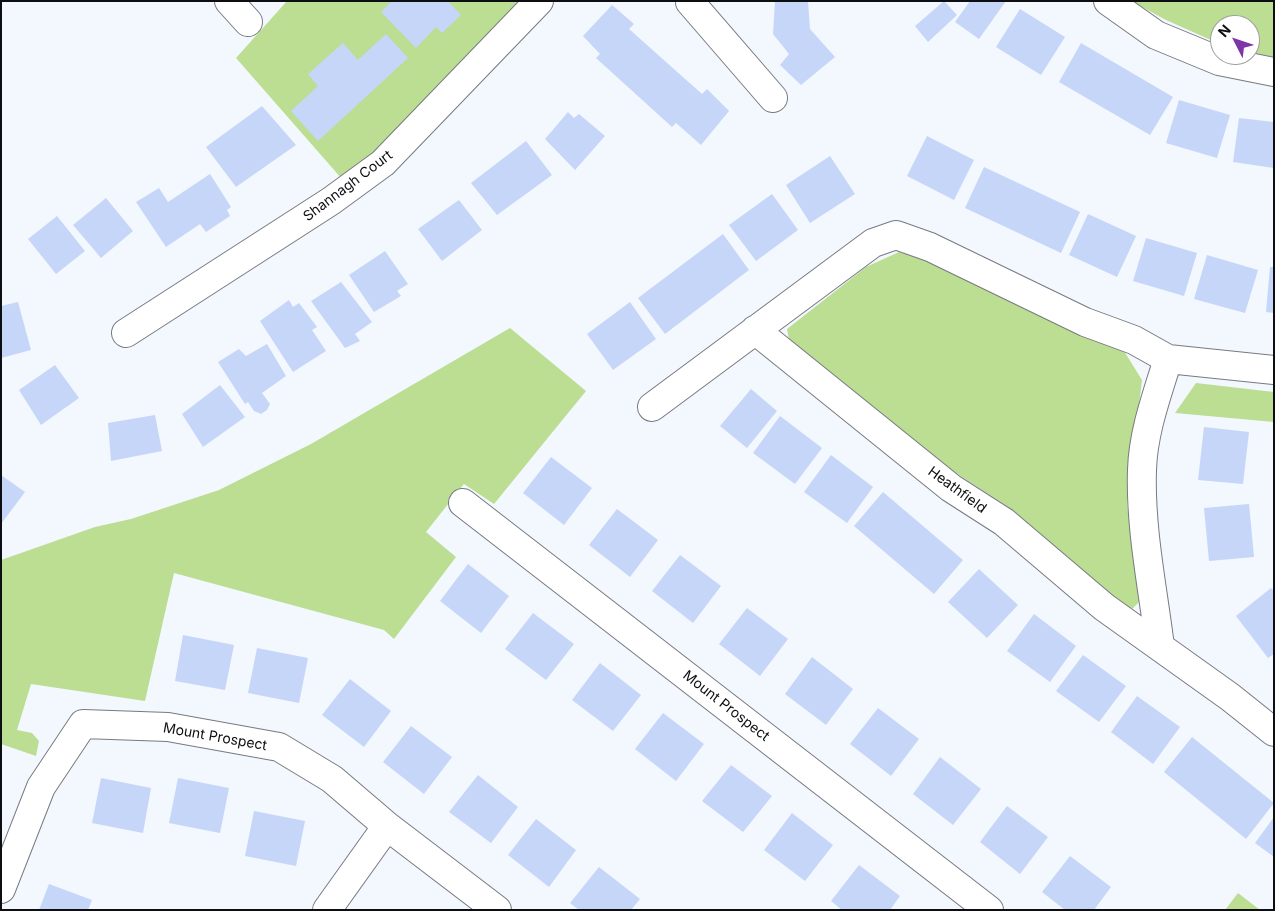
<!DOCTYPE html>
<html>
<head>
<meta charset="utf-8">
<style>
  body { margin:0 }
  #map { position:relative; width:1275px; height:911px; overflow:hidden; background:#f3f7fe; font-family:Inter,sans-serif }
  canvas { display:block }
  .frame { position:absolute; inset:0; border:2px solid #0d0e11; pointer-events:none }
  .north { position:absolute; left:1210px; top:15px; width:50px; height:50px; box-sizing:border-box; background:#fff; border:1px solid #9e9fa0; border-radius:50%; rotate:311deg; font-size:14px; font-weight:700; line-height:20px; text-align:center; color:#0d0e11 }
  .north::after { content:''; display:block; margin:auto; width:18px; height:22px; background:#7d35a8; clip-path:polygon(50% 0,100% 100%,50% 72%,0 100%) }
</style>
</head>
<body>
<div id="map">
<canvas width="1275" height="911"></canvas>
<div class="frame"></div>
<div class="north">N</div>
</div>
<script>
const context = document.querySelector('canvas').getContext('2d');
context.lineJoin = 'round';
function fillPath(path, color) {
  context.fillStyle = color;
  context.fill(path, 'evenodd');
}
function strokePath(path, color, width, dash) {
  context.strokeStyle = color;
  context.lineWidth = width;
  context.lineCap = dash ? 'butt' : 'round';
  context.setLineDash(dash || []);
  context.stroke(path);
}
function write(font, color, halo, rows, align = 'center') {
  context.font = font + ' Inter,sans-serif';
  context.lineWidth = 4.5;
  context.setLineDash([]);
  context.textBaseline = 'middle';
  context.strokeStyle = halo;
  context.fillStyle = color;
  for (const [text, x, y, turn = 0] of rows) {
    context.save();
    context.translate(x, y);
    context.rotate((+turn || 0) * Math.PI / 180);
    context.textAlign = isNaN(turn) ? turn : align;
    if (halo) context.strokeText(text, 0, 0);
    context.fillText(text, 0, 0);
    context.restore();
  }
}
const green = new Path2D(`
  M 287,1 L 525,1 L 370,156 L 342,179 L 236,58 Z
  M 1131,1 L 1274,1 L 1274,57 L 1250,53 L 1250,25 L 1220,25 L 1220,44 L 1166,20 Z
  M 899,252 L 923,259 L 1124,351 L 1142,380 L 1138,413 L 1128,457 L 1127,506 L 1142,599 L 1132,609 L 1101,588 L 1007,506 L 947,467 L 789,340 L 787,329 L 866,267 Z
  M 510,328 L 586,391 L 494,504 L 464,484 L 426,532 L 456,557 L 394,639 L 384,630 L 174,573 L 145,701 L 31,684 L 17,730 L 32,733 L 39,741 L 36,756 L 1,744 L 1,560 L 95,527 L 131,519 L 219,490 L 311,444 Z
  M 1196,383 L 1274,392 L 1274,422 L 1175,413 Z
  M 1238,893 L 1260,910 L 1225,910 Z`);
const building = new Path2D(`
  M 392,1 L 448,1 L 461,15 L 442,33 L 436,27 L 416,48 L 381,12 Z
  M 775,1 L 808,1 L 810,29 L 835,57 L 801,85 L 780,65 L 789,54 L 773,34 Z
  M 944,1 L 957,15 L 928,42 L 915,26 Z
  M 970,1 L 1006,1 L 979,39 L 955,22 Z
  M 612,5 L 634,24 L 629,29 L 702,94 L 707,89 L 729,111 L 701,145 L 676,123 L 672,127 L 596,58 L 600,54 L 583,36 Z
  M 1020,9 L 1065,37 L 1041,75 L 996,47 Z
  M 386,34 L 408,58 L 318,141 L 291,111 L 318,86 L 308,74 L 343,43 L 358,60 Z
  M 1081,43 L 1173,97 L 1150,135 L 1059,82 Z
  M 1179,100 L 1230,115 L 1217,158 L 1166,143 Z
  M 262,106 L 296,145 L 236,187 L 206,147 Z
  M 568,112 L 574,118 L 579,114 L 605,136 L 575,170 L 545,139 Z
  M 1239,118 L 1274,122 L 1274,168 L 1233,162 Z
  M 927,136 L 974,160 L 954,200 L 907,176 Z
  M 526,141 L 552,175 L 497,215 L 471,183 Z
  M 830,156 L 855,194 L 810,223 L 786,185 Z
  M 984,167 L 1080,212 L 1061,253 L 965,208 Z
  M 210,174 L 231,207 L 227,210 L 230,216 L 206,232 L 200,224 L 166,247 L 136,202 L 159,188 L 168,202 Z
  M 772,194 L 798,230 L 756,261 L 729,225 Z
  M 106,198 L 133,231 L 101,258 L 73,225 Z
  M 459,200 L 482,230 L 442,261 L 418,229 Z
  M 1088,214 L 1136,236 L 1117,277 L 1069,255 Z
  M 57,216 L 85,251 L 56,274 L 28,239 Z
  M 723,234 L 749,270 L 665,334 L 638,298 Z
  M 1146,238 L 1197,253 L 1184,296 L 1133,281 Z
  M 385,251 L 408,284 L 397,291 L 401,296 L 374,312 L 349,275 Z
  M 1207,255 L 1258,270 L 1245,313 L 1194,299 Z
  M 1270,267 L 1274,267 L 1274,313 L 1266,312 Z
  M 341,282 L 372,322 L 355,334 L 360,341 L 345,348 L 311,301 Z
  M 289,300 L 293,307 L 299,303 L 317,327 L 312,330 L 326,351 L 293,372 L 260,321 Z
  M 18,302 L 31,350 L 1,358 L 1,306 Z
  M 630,302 L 656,339 L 613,370 L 587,334 Z
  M 267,344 L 286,376 L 262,393 L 270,404 L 267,410 L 261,414 L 254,411 L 248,402 L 245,404 L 218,362 L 239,349 L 246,356 Z
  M 55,365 L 79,398 L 41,425 L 19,390 Z
  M 220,385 L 245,417 L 203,447 L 182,414 Z
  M 751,389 L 777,411 L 747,448 L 720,426 Z
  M 155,415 L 162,451 L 111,461 L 108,423 Z
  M 780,416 L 822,448 L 795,484 L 753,453 Z
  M 1204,427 L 1249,432 L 1243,484 L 1198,480 Z
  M 831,455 L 873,487 L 847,523 L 804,492 Z
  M 551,457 L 592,488 L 564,525 L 523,493 Z
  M 1,475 L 25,492 L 1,524 Z
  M 883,492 L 963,560 L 934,594 L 854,526 Z
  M 1249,504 L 1254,557 L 1209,561 L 1204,508 Z
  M 617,509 L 658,540 L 630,577 L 589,545 Z
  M 680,555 L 721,586 L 693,623 L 652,591 Z
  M 468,564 L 509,596 L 481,633 L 440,601 Z
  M 979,569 L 1018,605 L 987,638 L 948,602 Z
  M 1271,588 L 1274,591 L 1274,654 L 1268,658 L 1236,616 Z
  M 747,608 L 788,639 L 760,676 L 719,644 Z
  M 533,613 L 574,644 L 546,680 L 505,649 Z
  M 1034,614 L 1076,646 L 1050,682 L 1007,651 Z
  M 183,635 L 234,645 L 225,690 L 175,681 Z
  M 257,648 L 308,658 L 299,703 L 248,693 Z
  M 1083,655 L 1126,686 L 1099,722 L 1056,691 Z
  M 812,657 L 853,689 L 826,725 L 785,694 Z
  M 600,663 L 641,695 L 613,731 L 572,700 Z
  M 350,679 L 391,711 L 364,747 L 322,715 Z
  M 1137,696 L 1180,727 L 1153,764 L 1111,732 Z
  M 878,708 L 919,739 L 891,776 L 850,744 Z
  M 663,713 L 704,744 L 676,781 L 635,749 Z
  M 411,726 L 452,757 L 424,794 L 383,762 Z
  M 1192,737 L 1274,803 L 1246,839 L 1164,772 Z
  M 940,757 L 981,789 L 953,825 L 913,794 Z
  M 731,765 L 772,796 L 743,832 L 702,801 Z
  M 478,775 L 518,807 L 491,843 L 449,812 Z
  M 101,778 L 151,788 L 143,833 L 92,823 Z
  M 178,778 L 229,788 L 220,833 L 169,823 Z
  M 1007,806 L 1048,837 L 1020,874 L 980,842 Z
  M 254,811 L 305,821 L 296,866 L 245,856 Z
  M 792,813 L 833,845 L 805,881 L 764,850 Z
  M 1274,817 L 1274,857 L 1255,843 Z
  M 536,819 L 576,850 L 549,887 L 508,855 Z
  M 1070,856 L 1111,887 L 1094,910 L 1065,910 L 1042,892 Z
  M 859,865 L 900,896 L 890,910 L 842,910 L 831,901 Z
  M 599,867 L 640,899 L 631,910 L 579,910 L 570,903 Z
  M 49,884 L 92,900 L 88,910 L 39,910 Z`);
const street = new Path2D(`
  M 229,1 L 248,22
  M 1108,1 L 1156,35 L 1219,61 L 1274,72
  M 690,2 L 773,98
  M 755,330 L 951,488 L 1004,522 L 1104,607 L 1230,697 L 1274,732
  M 126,333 L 331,201 L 383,163 L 539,1
  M 652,407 L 873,243 L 896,235 L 930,247 L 1085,322 L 1134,340 L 1168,359 L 1274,370
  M 463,503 L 989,910
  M 1160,647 C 1153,589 1140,529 1142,470 C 1143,432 1157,395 1168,359
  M 1,889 L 41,787 L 83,724 L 168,727 L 279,747 L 332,779 L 387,826 L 497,910
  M 327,910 L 387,826`);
const streetNames = [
  ["Shannagh Court",348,186,-37],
  ["Heathfield",957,490,36],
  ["Mount Prospect",726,706,38],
  ["Mount Prospect",215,737,10]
];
fillPath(green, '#bbde93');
fillPath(building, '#c6d6f8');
strokePath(street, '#777a81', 30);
strokePath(street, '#fff', 28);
write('14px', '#0d0e11', '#fff', streetNames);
</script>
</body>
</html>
